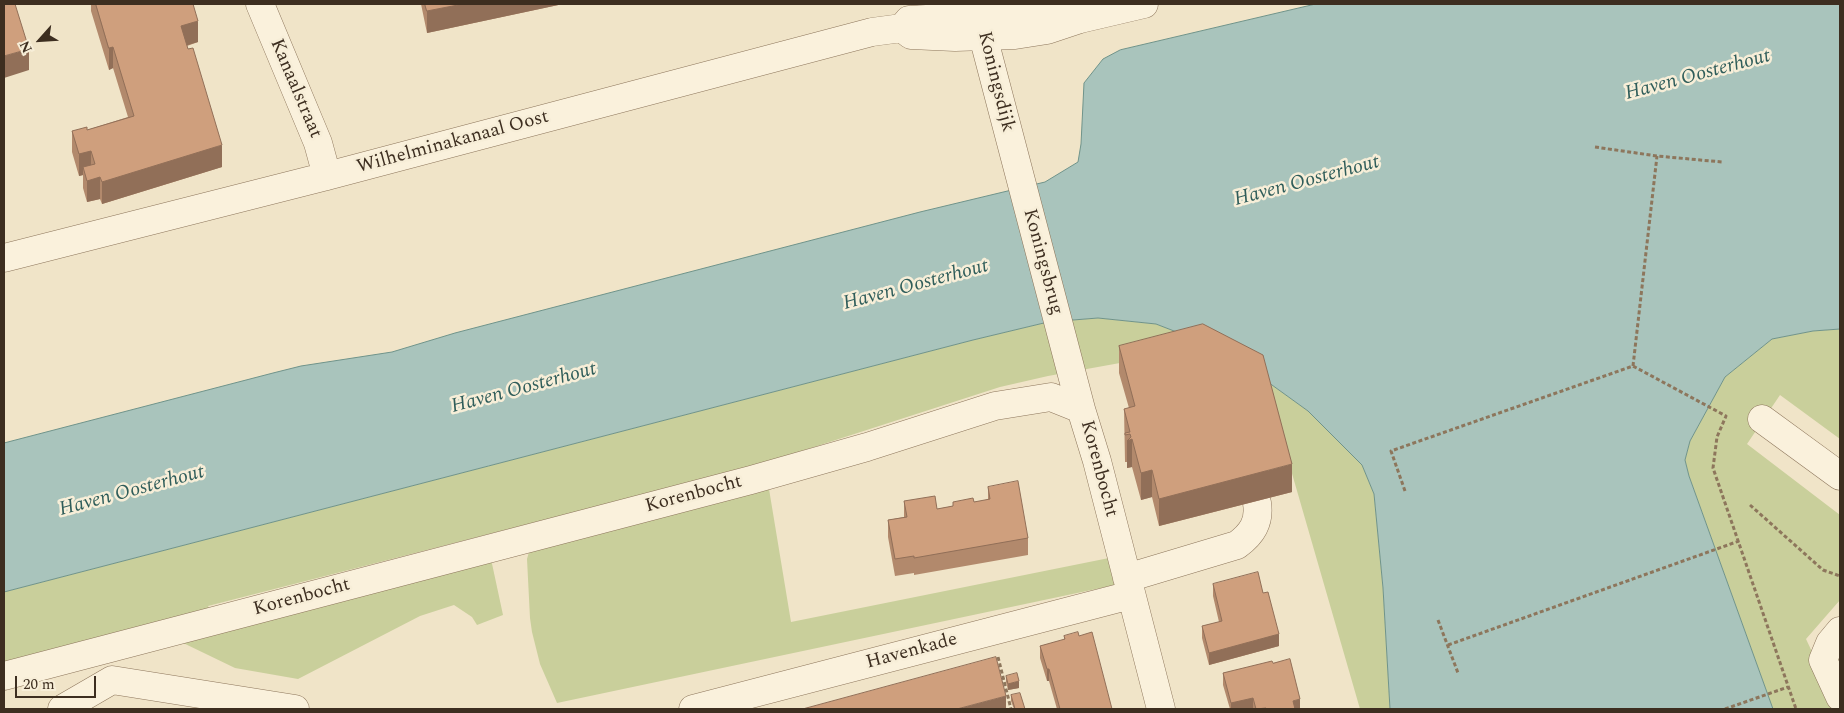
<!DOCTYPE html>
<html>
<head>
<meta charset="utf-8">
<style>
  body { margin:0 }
  #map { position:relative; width:1844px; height:713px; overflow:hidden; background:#f0e4c8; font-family:Spectral,serif }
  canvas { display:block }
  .frame { position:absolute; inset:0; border:5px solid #3d2e20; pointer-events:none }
  .north { position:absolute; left:15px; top:15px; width:50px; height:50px; -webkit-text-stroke:4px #f7eed8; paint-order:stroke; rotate:244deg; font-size:14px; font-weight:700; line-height:20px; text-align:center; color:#3d2e20 }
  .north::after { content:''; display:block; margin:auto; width:18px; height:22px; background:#3d2e20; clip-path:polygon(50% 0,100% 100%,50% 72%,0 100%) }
  .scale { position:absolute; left:15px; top:676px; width:81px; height:22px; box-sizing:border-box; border:2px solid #3d2e20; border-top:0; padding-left:6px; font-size:15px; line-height:18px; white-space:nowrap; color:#3d2e20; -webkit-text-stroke:4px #f7eed8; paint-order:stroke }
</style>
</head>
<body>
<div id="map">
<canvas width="1844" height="713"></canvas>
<div class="frame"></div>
<div class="north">N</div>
<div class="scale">20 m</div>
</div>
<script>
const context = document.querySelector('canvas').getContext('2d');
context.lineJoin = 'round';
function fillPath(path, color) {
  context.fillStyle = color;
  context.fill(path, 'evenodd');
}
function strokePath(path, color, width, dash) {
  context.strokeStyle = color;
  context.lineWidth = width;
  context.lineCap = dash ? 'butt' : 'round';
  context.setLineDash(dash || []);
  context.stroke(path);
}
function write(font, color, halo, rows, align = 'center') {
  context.font = font + ' Spectral,serif';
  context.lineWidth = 5;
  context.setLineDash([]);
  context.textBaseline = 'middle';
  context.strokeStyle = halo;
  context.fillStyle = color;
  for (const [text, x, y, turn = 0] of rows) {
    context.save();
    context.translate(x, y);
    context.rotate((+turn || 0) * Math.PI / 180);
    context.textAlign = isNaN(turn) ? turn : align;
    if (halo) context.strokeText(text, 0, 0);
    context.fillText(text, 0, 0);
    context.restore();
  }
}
const green = new Path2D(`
  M 1098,318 L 1156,324 L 1205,343 L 1254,372 L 1308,411 L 1362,465 L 1374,494 L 1383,588 L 1390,709 L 1360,709 L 1265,380 L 1203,348 L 1048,376 L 1000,387 L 780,458 L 708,478 L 208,606 L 218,630 L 491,559 L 503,615 L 477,625 L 472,617 L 454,605 L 420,616 L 298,679 L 235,668 L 177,640 L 4,685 L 4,592 L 973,340 L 1048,322 Z
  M 1840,329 L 1840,439 L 1780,395 L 1747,444 L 1840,515 L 1840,600 L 1806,639 L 1839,709 L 1773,709 L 1689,476 L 1685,460 L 1690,441 L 1725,377 L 1772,339 L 1813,331 Z
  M 769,489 L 791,622 L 1109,558 L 1115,585 L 557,703 L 540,664 L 532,632 L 530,618 L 527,559 L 529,552 Z`);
const water = new Path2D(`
  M 1316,4 L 1840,4 L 1840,329 L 1813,331 L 1772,339 L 1725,377 L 1690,441 L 1685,460 L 1689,476 L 1773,709 L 1390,709 L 1383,588 L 1374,494 L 1362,465 L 1308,411 L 1254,372 L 1205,343 L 1156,324 L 1098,318 L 1048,322 L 973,340 L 4,592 L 4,443 L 273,373 L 301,366 L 392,352 L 455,333 L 920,212 L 1045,182 L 1078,162 L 1081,144 L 1084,83 L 1103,59 L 1120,50 Z`);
const path = new Path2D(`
  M 1595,147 L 1657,156 L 1722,162
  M 1633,366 L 1657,156
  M 1405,491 L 1391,451 L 1633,366 L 1726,416 L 1717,437 L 1713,468 L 1796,709
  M 1750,505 L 1823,570 L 1840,576
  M 1438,620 L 1458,673
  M 1448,645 L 1739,541
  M 998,657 L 1011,709
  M 1725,709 L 1788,687`);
const minor = new Path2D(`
  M 260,4 L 318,143 L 327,176
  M 978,4 L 983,36 L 1081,409
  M 907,32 L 911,35 L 955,37 L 1015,35 L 1047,30 L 1080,19 L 1144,4
  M 4,258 L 327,176 L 872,32 L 902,28 L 909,20 L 1015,14 L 1080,19
  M 1762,419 L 1840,476
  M 1127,578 L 1237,545 C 1252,534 1260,522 1257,503
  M 1840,631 L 1830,643 L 1823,660 L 1840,697
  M 4,676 L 751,480 L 867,447 L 995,406 L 1051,397 L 1081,409 L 1097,461 L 1161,709
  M 62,709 L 112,680 L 295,709
  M 693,709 L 1131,595`);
const wall = new Path2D(`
  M 91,4 L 193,4 L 198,42 L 187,46 L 222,167 L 102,204 L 100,199 L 87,202 L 83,188 L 83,175 L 79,176 L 72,152 L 72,131 L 87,130 L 128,117 L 113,68 L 109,70 L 91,11 Z
  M 421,4 L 563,4 L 427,33 Z
  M 1119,346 L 1292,492 L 1159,526 L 1152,497 L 1141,500 L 1132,467 L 1127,468 L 1127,462 L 1125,462 L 1125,461 L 1124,409 L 1129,408 L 1119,373 Z
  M 988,487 L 1028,538 L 1028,555 L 914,575 L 914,573 L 895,576 L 888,537 L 888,520 L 904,517 L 904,501 L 937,509 L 953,506 L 953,502 L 974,502 L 988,500 Z
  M 1213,584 L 1263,593 L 1279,646 L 1209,665 L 1202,638 L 1202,626 L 1219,622 L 1213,596 Z
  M 1064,636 L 1079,636 L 1112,709 L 1057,709 L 1049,681 L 1047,681 L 1040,658 L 1040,646 L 1064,640 Z
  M 1273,663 L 1300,709 L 1230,709 L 1223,685 L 1223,673 Z
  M 1006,676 L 1019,688 L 1008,690 L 1006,682 Z
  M 1011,695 L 1025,709 L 1014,709 L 1011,701 Z`);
const shadedWall = new Path2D(`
  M 463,4 L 563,4 L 427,33 L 427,11 Z
  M 198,21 L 198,42 L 181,47 L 181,26 Z
  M 113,47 L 113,68 L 109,70 L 109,48 Z
  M 29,49 L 29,70 L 4,78 L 4,56 Z
  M 222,145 L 222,167 L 102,204 L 102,182 Z
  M 91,151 L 91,172 L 83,167 L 83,175 L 79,176 L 79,154 Z
  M 100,177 L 100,199 L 87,202 L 87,181 Z
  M 1132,439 L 1132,467 L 1127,468 L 1127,441 Z
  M 1292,464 L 1292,492 L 1159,526 L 1159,499 Z
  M 1152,470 L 1152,497 L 1141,500 L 1141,473 Z
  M 1279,634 L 1279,646 L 1209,665 L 1209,653 Z
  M 1047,669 L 1049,669 L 1049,681 L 1047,681 Z
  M 1019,681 L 1019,688 L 1008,690 L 1008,684 Z
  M 1006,696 L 1006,708 L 1001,709 L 957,709 Z
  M 1253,698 L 1253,709 L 1231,709 L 1231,703 Z
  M 1300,699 L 1300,709 L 1293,709 L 1293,701 Z`);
const building = new Path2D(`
  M 4,4 L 15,4 L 29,49 L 4,56 Z
  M 96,4 L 193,4 L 198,21 L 181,26 L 188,49 L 193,48 L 222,145 L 102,182 L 100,177 L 87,181 L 83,167 L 95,164 L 91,151 L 79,154 L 72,131 L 87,127 L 87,130 L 134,116 L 113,47 L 109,48 Z
  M 425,4 L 463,4 L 427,11 Z
  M 1203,324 L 1263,355 L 1292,464 L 1159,499 L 1152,470 L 1141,473 L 1132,439 L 1127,441 L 1131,437 L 1130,434 L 1125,435 L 1125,433 L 1130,432 L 1124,409 L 1135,406 L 1119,346 Z
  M 1018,481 L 1028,538 L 914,558 L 914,556 L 895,559 L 888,520 L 907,517 L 904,501 L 935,496 L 937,509 L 953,506 L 953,502 L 973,498 L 974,502 L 990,499 L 988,487 Z
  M 1258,572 L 1263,593 L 1268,592 L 1279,634 L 1209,653 L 1202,626 L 1222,621 L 1213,584 Z
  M 1078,632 L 1079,636 L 1092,632 L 1112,709 L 1060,709 L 1049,669 L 1047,669 L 1040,646 L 1065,639 L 1064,636 Z
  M 996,657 L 1006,696 L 957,709 L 803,709 Z
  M 1290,659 L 1300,699 L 1293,701 L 1295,709 L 1266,709 L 1266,708 L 1256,709 L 1253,698 L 1231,703 L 1223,673 L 1272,661 L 1273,663 Z
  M 1017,673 L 1019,681 L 1008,684 L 1006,676 Z
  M 1020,693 L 1025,709 L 1015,709 L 1011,695 Z`);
const streetNames = [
  ["Koningsdijk",995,82,76],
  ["Kanaalstraat",295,89,67],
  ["Wilhelminakanaal Oost",453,143,-15],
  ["Koningsbrug",1042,262,75],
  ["Korenbocht",1098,469,75],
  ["Korenbocht",694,495,-15],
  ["Korenbocht",302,598,-15],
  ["Havenkade",912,652,-15]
];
const waterNames = [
  ["Haven Oosterhout",1698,76,-15],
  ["Haven Oosterhout",1307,182,-15],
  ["Haven Oosterhout",916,286,-15],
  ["Haven Oosterhout",524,389,-15],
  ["Haven Oosterhout",132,492,-15]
];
fillPath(green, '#c9cf9b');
fillPath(water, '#a9c4bc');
strokePath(water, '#6f938a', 1);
strokePath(minor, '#8d765c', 29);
strokePath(path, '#8d765c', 3, [4, 2.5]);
strokePath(minor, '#faf1dc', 28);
fillPath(wall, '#b2896c');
fillPath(shadedWall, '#916f58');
fillPath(building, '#cf9f7d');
strokePath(building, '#916f58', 1);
write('19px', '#3d2e20', '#f7eed8', streetNames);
write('italic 20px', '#2f5d5a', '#f7eed8', waterNames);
</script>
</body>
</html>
